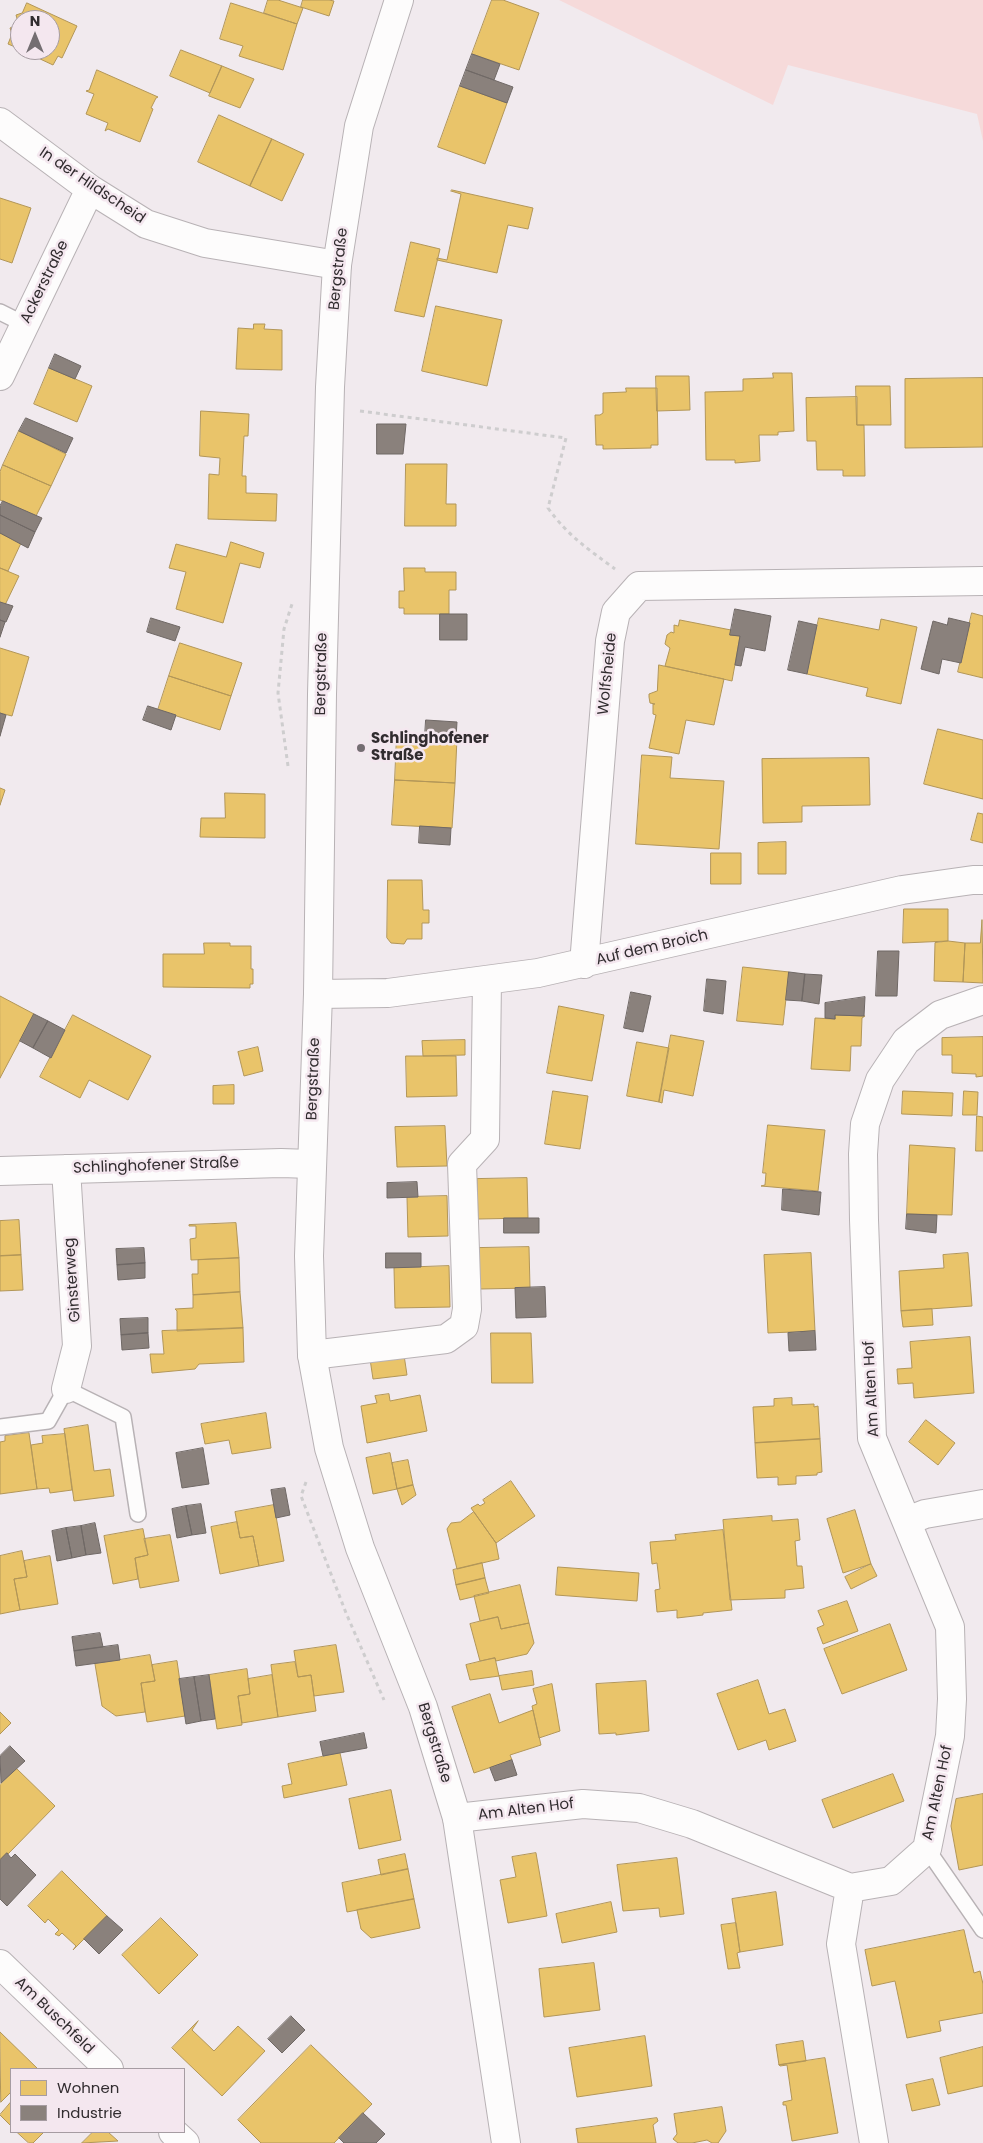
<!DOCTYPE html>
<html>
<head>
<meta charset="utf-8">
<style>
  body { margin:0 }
  #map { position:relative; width:983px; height:2143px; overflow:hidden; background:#f1eaee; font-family:Poppins,sans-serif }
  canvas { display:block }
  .legend { position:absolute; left:10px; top:2068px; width:175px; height:65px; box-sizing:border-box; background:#f4e7ef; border:1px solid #a69ca2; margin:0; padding:6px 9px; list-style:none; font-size:15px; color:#312c2f }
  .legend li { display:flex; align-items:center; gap:10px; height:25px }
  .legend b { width:25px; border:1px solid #a69ca2 }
  .north { position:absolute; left:10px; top:10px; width:50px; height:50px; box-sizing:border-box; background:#f4e7ef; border:1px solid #a69ca2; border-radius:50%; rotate:0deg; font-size:14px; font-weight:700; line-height:20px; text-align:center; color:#312c2f }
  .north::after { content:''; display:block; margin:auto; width:18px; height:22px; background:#746e72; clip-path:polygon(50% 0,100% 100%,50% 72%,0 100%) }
</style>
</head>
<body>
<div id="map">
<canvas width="983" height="2143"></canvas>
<ul class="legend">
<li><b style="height:14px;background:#e9c46a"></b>Wohnen</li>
<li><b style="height:14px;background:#8a817c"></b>Industrie</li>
</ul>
<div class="north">N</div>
</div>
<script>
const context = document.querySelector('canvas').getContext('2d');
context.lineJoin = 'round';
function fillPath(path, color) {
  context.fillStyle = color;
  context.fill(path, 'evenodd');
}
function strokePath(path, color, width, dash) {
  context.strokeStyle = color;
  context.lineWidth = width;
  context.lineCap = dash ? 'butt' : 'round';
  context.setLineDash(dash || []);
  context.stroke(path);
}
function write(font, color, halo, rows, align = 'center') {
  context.font = font + ' Poppins,sans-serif';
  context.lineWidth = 5;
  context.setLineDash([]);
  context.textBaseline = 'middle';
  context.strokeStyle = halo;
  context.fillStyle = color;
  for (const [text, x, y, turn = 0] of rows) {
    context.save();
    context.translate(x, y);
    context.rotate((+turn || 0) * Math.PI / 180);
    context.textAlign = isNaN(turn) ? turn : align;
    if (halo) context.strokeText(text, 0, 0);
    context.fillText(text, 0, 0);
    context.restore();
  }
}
const green = new Path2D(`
  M 559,0 L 983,0 L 983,141 L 977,114 L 788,65 L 773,105 Z`);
const homes = new Path2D(`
  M 268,0 L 278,0 L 303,8 L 297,24 L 264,13 Z
  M 303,0 L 329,0 L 334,1 L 329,16 L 301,7 Z
  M 492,0 L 503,0 L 539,13 L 519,70 L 472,54 Z
  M 27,3 L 77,26 L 62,58 L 58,56 L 53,65 L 21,50 L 50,50 L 50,20 L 20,20 L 20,49 L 8,44 L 12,34 L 10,28 L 17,25 L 18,22 L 16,15 L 22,13 Z
  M 231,3 L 297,24 L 283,70 L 239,56 L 243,46 L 220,39 Z
  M 181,50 L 222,66 L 210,93 L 170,76 Z
  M 222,66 L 254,79 L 240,108 L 209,96 Z
  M 97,70 L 158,97 L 156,98 L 151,108 L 153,109 L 140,142 L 108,129 L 105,131 L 108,123 L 86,114 L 94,94 L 86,91 L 89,90 Z
  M 460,86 L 507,103 L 485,164 L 438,147 Z
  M 219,115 L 272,139 L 250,186 L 198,162 Z
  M 272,139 L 304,154 L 282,201 L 250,186 Z
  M 452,190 L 533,208 L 528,229 L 508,225 L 497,273 L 437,260 L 437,258 L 447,260 L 461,194 L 451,191 Z
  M 0,198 L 31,208 L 12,263 L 0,259 Z
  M 411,242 L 440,249 L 424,317 L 395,311 Z
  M 436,306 L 502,320 L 487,386 L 422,371 Z
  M 254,324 L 265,324 L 264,329 L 282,330 L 282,370 L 236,369 L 238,328 L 253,329 Z
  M 49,368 L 92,386 L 77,422 L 34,404 Z
  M 773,373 L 792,373 L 794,431 L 778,432 L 778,435 L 759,435 L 760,461 L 735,463 L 735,460 L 706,460 L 705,392 L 743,391 L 743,379 L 773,378 Z
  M 656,376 L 689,376 L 690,410 L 657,411 Z
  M 983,378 L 983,447 L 905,448 L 905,379 Z
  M 856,386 L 890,386 L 891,425 L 857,425 Z
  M 626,388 L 657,388 L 658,445 L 651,445 L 651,448 L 603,449 L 603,445 L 596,445 L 595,415 L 600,415 L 603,413 L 603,393 L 626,392 Z
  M 857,397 L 857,425 L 864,425 L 865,476 L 843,476 L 843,470 L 817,470 L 816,441 L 807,441 L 806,398 Z
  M 201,411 L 249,414 L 248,436 L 244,436 L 242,476 L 246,476 L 246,493 L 277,494 L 276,521 L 208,519 L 209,474 L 219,475 L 220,458 L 200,456 Z
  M 19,431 L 66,454 L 51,486 L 3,465 Z
  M 406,464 L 447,464 L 446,504 L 456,504 L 456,526 L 405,526 Z
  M 3,465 L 51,486 L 36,516 L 0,500 L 0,472 Z
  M 0,533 L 21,543 L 8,571 L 0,568 Z
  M 231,542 L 264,553 L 260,568 L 240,563 L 223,623 L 176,609 L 186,572 L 169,568 L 176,544 L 226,557 Z
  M 0,568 L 19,576 L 5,605 L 0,602 Z
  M 404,568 L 425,568 L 425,572 L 456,572 L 456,590 L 449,590 L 449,614 L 404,614 L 404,608 L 399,608 L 399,591 L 404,591 Z
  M 972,613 L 983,616 L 983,678 L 958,672 Z
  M 819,618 L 879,630 L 881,619 L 917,627 L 901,704 L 866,696 L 868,688 L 807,674 Z
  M 680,620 L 731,630 L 730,635 L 740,636 L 732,681 L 665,666 L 670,648 L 665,644 L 667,635 L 671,632 L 674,633 L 674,625 L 678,626 Z
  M 180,643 L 242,663 L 231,696 L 169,676 Z
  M 0,648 L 29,657 L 12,716 L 0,713 Z
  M 659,665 L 724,679 L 714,725 L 686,720 L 679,754 L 649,748 L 656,715 L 653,714 L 653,704 L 655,704 L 650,703 L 649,697 L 649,694 L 657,691 Z
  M 169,676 L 231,696 L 220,730 L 158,710 Z
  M 938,729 L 983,740 L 983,799 L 924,784 Z
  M 397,735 L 457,738 L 455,783 L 395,780 Z
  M 642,755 L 672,757 L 670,778 L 724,781 L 719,849 L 636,844 Z
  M 869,758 L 870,805 L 802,806 L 802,822 L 763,823 L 762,759 Z
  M 395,780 L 455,783 L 452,828 L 392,825 Z
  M 0,788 L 5,790 L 0,805 Z
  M 225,793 L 265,794 L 265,838 L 200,837 L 201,818 L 225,818 Z
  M 978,813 L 983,814 L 983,843 L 971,840 Z
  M 786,842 L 786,874 L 758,874 L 758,843 Z
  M 711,853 L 741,853 L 741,884 L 711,884 Z
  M 388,880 L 422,880 L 423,910 L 429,910 L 429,923 L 422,923 L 422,939 L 407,939 L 404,944 L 391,943 L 387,938 Z
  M 904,909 L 948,909 L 948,941 L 903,943 Z
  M 982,920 L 983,983 L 963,982 L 965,943 L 980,943 Z
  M 948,941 L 965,943 L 963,982 L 934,981 L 935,943 Z
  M 204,943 L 230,943 L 230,946 L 251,946 L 251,969 L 253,969 L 253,984 L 250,984 L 250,988 L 163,987 L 163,954 L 204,954 Z
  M 743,967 L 789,972 L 783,1025 L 737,1021 Z
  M 0,996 L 34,1014 L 0,1078 Z
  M 559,1006 L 604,1015 L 592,1081 L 547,1073 Z
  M 73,1015 L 151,1056 L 128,1100 L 89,1080 L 80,1098 L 40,1077 Z
  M 835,1015 L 865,1016 L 862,1018 L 861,1046 L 851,1046 L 850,1071 L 811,1069 L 815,1018 L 835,1019 Z
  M 671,1035 L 704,1041 L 693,1096 L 664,1090 L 662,1103 L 659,1102 Z
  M 983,1037 L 983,1076 L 976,1077 L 976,1074 L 952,1073 L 952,1055 L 942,1055 L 942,1038 Z
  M 465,1040 L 465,1055 L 423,1056 L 422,1041 Z
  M 637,1042 L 669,1048 L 659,1102 L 627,1096 Z
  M 258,1047 L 263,1071 L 244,1076 L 238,1052 Z
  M 406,1056 L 456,1056 L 457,1096 L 407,1097 Z
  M 234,1085 L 234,1104 L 213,1104 L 213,1086 Z
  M 553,1091 L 588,1096 L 580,1149 L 545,1144 Z
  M 903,1091 L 953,1093 L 952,1116 L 902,1114 Z
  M 964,1091 L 978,1092 L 977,1115 L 963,1115 Z
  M 977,1116 L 983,1117 L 983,1151 L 976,1151 Z
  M 768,1125 L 825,1130 L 818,1191 L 761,1186 L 765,1185 L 766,1173 L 763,1173 Z
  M 445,1126 L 447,1166 L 397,1167 L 395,1127 Z
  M 910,1145 L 955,1148 L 952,1215 L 907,1214 Z
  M 527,1178 L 528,1218 L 478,1219 L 477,1179 Z
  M 447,1196 L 448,1236 L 408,1237 L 407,1197 Z
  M 19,1220 L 21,1255 L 0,1256 L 0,1221 Z
  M 236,1223 L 239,1258 L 191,1260 L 190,1239 L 196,1238 L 196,1226 L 189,1226 L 189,1225 Z
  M 529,1247 L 530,1288 L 480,1289 L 478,1248 Z
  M 811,1253 L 815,1331 L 768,1333 L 764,1255 Z
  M 968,1253 L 972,1306 L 901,1311 L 899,1271 L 944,1268 L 943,1255 Z
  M 21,1255 L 23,1290 L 0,1291 L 0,1256 Z
  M 239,1258 L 240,1292 L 193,1295 L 192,1274 L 198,1274 L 198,1260 Z
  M 449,1266 L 450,1307 L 395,1308 L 394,1268 Z
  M 240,1292 L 243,1328 L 177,1331 L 177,1311 L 175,1309 L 193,1308 L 193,1295 Z
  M 932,1309 L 933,1325 L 903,1327 L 901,1311 Z
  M 243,1328 L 244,1362 L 199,1364 L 195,1369 L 152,1373 L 150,1354 L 164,1354 L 162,1331 Z
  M 491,1333 L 531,1333 L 533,1383 L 492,1383 Z
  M 970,1337 L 974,1393 L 914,1398 L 913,1383 L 898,1384 L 897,1369 L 912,1368 L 910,1342 Z
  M 404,1355 L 407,1375 L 373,1379 L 370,1359 Z
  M 389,1394 L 390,1401 L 420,1395 L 427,1431 L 367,1443 L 361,1406 L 377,1403 L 375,1396 Z
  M 792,1398 L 792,1405 L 814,1404 L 814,1407 L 818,1406 L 820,1439 L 755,1443 L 753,1407 L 774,1406 L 774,1399 Z
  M 266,1413 L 271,1448 L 232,1454 L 229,1440 L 205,1444 L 201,1424 Z
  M 926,1420 L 955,1443 L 938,1465 L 909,1442 Z
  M 88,1425 L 94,1471 L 110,1469 L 114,1496 L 74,1501 L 64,1429 Z
  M 29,1433 L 37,1489 L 0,1494 L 0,1442 L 5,1441 L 5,1436 Z
  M 65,1434 L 72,1490 L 50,1493 L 49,1488 L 37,1489 L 31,1445 L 43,1443 L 42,1436 Z
  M 820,1439 L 822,1472 L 817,1473 L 817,1475 L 796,1476 L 796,1484 L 778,1485 L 778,1477 L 757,1478 L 755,1443 Z
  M 390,1453 L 397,1489 L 373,1494 L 366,1458 Z
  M 408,1460 L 413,1485 L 397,1489 L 392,1463 Z
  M 511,1481 L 535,1516 L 496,1543 L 471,1508 L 478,1504 L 480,1506 L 485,1503 L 483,1500 Z
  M 413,1485 L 416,1495 L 402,1505 L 397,1489 Z
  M 274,1505 L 284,1561 L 259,1566 L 253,1536 L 240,1538 L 235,1512 Z
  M 855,1510 L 871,1564 L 843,1573 L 827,1519 Z
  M 474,1512 L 496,1543 L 499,1559 L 457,1569 L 447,1529 L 451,1523 L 460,1522 Z
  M 772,1516 L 772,1521 L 798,1519 L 800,1540 L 795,1541 L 797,1566 L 802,1566 L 804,1588 L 785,1590 L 785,1598 L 730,1600 L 723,1520 Z
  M 237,1522 L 240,1538 L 253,1536 L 259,1566 L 220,1574 L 211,1527 Z
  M 143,1529 L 148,1555 L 135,1558 L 138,1579 L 113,1584 L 104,1536 Z
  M 723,1530 L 732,1610 L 703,1613 L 703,1615 L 677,1618 L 677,1610 L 657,1612 L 655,1590 L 660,1589 L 657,1563 L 652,1564 L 650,1542 L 676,1540 L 675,1535 Z
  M 170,1535 L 179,1581 L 140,1588 L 135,1558 L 148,1555 L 144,1539 Z
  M 22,1551 L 27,1577 L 14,1579 L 20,1610 L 0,1614 L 0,1556 Z
  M 50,1556 L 58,1604 L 20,1610 L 14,1579 L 27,1577 L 24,1561 Z
  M 482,1563 L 485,1578 L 456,1585 L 453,1570 Z
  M 871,1564 L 877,1576 L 851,1589 L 845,1577 Z
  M 558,1567 L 639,1573 L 637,1601 L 556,1595 Z
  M 485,1578 L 489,1593 L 460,1600 L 456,1585 Z
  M 520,1585 L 529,1623 L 501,1629 L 498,1617 L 480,1621 L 474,1596 Z
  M 847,1601 L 858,1631 L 823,1644 L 817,1628 L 824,1625 L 818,1611 Z
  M 498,1617 L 501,1629 L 529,1623 L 534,1643 L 527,1654 L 496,1661 L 495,1658 L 480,1661 L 470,1624 Z
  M 890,1624 L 907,1670 L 842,1694 L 824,1649 Z
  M 336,1645 L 344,1692 L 314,1696 L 311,1675 L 298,1677 L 294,1651 Z
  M 150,1655 L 155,1681 L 141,1683 L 145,1712 L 116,1716 L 102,1706 L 95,1664 Z
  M 495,1658 L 499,1676 L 470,1680 L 466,1665 Z
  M 177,1661 L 185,1716 L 147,1722 L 141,1683 L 155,1681 L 152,1665 Z
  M 295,1662 L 298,1677 L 311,1675 L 316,1711 L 278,1717 L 271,1665 Z
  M 247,1669 L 250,1694 L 238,1696 L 242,1725 L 217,1729 L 209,1675 Z
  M 532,1671 L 534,1685 L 502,1690 L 499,1676 Z
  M 272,1675 L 278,1717 L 242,1723 L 238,1696 L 250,1694 L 248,1679 Z
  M 758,1680 L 769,1714 L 785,1709 L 796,1741 L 769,1750 L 766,1740 L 738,1750 L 717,1694 Z
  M 646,1681 L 649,1731 L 616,1735 L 616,1733 L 599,1734 L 596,1684 Z
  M 552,1684 L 560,1731 L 539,1738 L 532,1706 L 537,1704 L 533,1689 Z
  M 490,1694 L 499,1723 L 533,1710 L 541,1745 L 510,1755 L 512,1760 L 474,1773 L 452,1707 Z
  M 0,1712 L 11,1723 L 0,1734 Z
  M 340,1753 L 347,1785 L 284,1798 L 282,1786 L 292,1784 L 288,1764 Z
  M 16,1768 L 55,1806 L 8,1854 L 7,1853 L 0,1860 L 0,1785 Z
  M 893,1774 L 904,1801 L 833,1828 L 822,1800 Z
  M 391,1790 L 401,1840 L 359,1849 L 349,1799 Z
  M 983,1794 L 983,1865 L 959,1870 L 951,1826 L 956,1799 Z
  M 536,1853 L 547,1916 L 508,1923 L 500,1880 L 516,1877 L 512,1857 Z
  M 405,1854 L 408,1869 L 381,1875 L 378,1860 Z
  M 677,1858 L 684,1914 L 660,1917 L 659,1908 L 623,1911 L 617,1865 Z
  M 408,1869 L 414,1899 L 347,1912 L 342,1883 Z
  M 62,1871 L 107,1916 L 73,1950 L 76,1946 L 62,1933 L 59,1936 L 55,1934 L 59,1930 L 48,1919 L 45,1923 L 28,1906 Z
  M 776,1892 L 783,1945 L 740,1952 L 732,1899 Z
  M 414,1899 L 420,1928 L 371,1938 L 361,1929 L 357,1910 Z
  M 611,1902 L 617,1932 L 562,1943 L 556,1914 Z
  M 161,1918 L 198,1955 L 159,1994 L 122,1955 Z
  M 736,1923 L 740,1952 L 737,1953 L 740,1968 L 728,1969 L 721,1925 Z
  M 964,1930 L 974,1973 L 980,1971 L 983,1984 L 983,2013 L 939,2021 L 941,2031 L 907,2038 L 895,1981 L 872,1986 L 865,1950 Z
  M 594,1963 L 600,2010 L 544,2017 L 539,1969 Z
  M 198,2021 L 192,2030 L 214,2051 L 238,2026 L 265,2051 L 222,2096 L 172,2048 Z
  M 0,2032 L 38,2069 L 11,2069 L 11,2092 L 1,2102 Z
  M 645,2036 L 652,2086 L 577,2097 L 569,2048 Z
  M 803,2041 L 806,2061 L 779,2065 L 776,2045 Z
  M 311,2045 L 372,2104 L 334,2143 L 261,2143 L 238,2120 Z
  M 983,2047 L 983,2086 L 948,2094 L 940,2058 Z
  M 825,2058 L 838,2133 L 792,2141 L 786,2105 L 783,2105 L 783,2102 L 792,2100 L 787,2065 L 780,2066 L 779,2065 Z
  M 933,2079 L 940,2105 L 912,2111 L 906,2085 Z
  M 11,2102 L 11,2126 L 0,2115 Z
  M 722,2107 L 726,2131 L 718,2143 L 712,2143 L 707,2140 L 692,2143 L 678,2143 L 673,2139 L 677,2134 L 674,2114 Z
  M 657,2118 L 658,2121 L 653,2125 L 656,2143 L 578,2143 L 576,2129 Z
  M 17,2132 L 44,2132 L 33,2143 L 29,2143 Z
  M 93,2132 L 108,2132 L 118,2141 L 82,2143 Z`);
const industry = new Path2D(`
  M 472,54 L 500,64 L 494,80 L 466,70 Z
  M 466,70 L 513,87 L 507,103 L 460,86 Z
  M 55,354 L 81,366 L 75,379 L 49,368 Z
  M 26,418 L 73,438 L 66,453 L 19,431 Z
  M 377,424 L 406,424 L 403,454 L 377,454 Z
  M 3,501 L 42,518 L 35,532 L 0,515 L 0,506 Z
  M 0,515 L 35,532 L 28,548 L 0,533 Z
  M 0,602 L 13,606 L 6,622 L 0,620 Z
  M 735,609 L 771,616 L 765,651 L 745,647 L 741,666 L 735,665 L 740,636 L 730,635 Z
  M 440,614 L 467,614 L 467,640 L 440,640 Z
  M 151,618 L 180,627 L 175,641 L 147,632 Z
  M 949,618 L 970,623 L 961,663 L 942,659 L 939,674 L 921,669 L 933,621 L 947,625 Z
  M 0,620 L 5,622 L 0,637 Z
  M 799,621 L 817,625 L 807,674 L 788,670 Z
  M 148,706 L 176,715 L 171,730 L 143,720 Z
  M 0,713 L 6,715 L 0,736 Z
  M 426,720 L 457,722 L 456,738 L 425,736 Z
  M 420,826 L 451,828 L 450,845 L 419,843 Z
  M 878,951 L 899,951 L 897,996 L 876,996 Z
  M 789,972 L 805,974 L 802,1001 L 786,1000 Z
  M 805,974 L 822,975 L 819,1004 L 802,1001 Z
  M 707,979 L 726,981 L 723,1014 L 704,1011 Z
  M 631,992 L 651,996 L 643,1032 L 624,1028 Z
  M 865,997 L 864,1016 L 835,1015 L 835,1019 L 825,1018 L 825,1003 Z
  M 34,1014 L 48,1021 L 33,1048 L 20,1041 Z
  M 48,1021 L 65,1030 L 51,1058 L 33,1048 Z
  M 417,1182 L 418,1197 L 387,1198 L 387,1183 Z
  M 783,1189 L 821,1192 L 819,1215 L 782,1210 Z
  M 907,1214 L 937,1215 L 936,1233 L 906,1229 Z
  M 504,1218 L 539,1218 L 539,1233 L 504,1233 Z
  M 144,1248 L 145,1263 L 117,1265 L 116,1249 Z
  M 386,1253 L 421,1253 L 421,1267 L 386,1268 Z
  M 145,1263 L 145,1278 L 118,1280 L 117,1265 Z
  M 545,1287 L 546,1317 L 516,1318 L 515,1288 Z
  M 148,1318 L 148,1333 L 121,1335 L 120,1319 Z
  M 815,1331 L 816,1350 L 789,1351 L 788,1333 Z
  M 148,1333 L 149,1348 L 122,1350 L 121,1335 Z
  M 203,1448 L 209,1484 L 182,1488 L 176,1453 Z
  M 285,1488 L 290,1515 L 276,1518 L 271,1490 Z
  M 201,1504 L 206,1533 L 192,1535 L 186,1506 Z
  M 186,1506 L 192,1535 L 177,1538 L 172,1509 Z
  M 95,1523 L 101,1553 L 86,1555 L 81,1526 Z
  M 81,1526 L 86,1555 L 72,1558 L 66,1528 Z
  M 66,1528 L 72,1558 L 57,1561 L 52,1531 Z
  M 100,1633 L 103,1647 L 74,1651 L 72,1637 Z
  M 118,1645 L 120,1660 L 76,1666 L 74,1651 Z
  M 209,1675 L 215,1719 L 201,1721 L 194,1677 Z
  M 194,1677 L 201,1721 L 186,1724 L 179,1679 Z
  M 364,1733 L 367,1748 L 323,1756 L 320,1742 Z
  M 10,1746 L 25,1761 L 1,1783 L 0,1756 Z
  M 512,1760 L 517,1775 L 495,1781 L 490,1768 Z
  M 7,1853 L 11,1858 L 15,1854 L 36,1875 L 7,1906 L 0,1899 L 0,1860 Z
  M 107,1916 L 123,1930 L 99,1954 L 84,1939 Z
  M 291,2016 L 305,2030 L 282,2053 L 268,2039 Z
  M 363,2113 L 385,2134 L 376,2143 L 344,2143 L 339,2138 Z`);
const path = new Path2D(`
  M 360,411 L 566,438 L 548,508 C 568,536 588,549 615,569
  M 288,766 L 278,693 L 284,629 L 292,604
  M 306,1482 L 301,1496 L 346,1613 L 384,1700`);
const service = new Path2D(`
  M 0,312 L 24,324
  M 0,1427 L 48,1421 L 66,1389 L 123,1417 L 138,1514
  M 927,1849 L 983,1930`);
const minor = new Path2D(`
  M 0,122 L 90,189 L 146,224 L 205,243 L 337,265
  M 0,376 L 90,189
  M 584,964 L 610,641 L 616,612 L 639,586 L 983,581
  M 318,994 L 388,993 L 538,973 L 902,890 L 973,880 L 983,880
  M 0,1171 L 281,1163 L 311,1164
  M 312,1355 L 446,1339 L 464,1326 L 467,1309 L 462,1164 L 485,1139 L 487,980
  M 66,1389 L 77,1346 L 66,1169
  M 907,1521 L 925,1514 L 983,1504
  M 457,1818 L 583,1804 L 639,1808 L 692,1824 L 850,1888 L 891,1881 L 927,1849 L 950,1736 L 952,1699 L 950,1627 L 872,1438 L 864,1220 L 863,1154 L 865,1124 L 880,1080 L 906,1041 L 940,1015 L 983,1000
  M 850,1888 L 841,1944 L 874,2143
  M 0,1964 L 109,2069
  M 173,2132 L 185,2143`);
const tertiary = new Path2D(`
  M 399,0 L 359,126 L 337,265 L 330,387 L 322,694 L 318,994 L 309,1256 L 312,1355 L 329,1448 L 360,1548 L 423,1707 L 457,1818 L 506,2143`);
const markers = [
  [361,748,5,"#746e72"]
];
const streetNames = [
  ["In der Hildscheid",92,186,34],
  ["Bergstraße",339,269,-84],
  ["Ackerstraße",45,282,-64],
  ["Bergstraße",322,674,-89],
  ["Wolfsheide",608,674,-84],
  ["Auf dem Broich",652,948,-13],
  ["Bergstraße",314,1079,-88],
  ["Schlinghofener Straße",156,1166,-2],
  ["Ginsterweg",73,1280,-94],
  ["Am Alten Hof",872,1389,-93],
  ["Bergstraße",434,1743,73],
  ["Am Alten Hof",938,1793,-78],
  ["Am Alten Hof",526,1810,-7],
  ["Am Buschfeld",54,2016,44]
];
const poiNames = [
  ["Schlinghofener",371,739],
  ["Straße",371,756]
];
fillPath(green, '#f6dada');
fillPath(homes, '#e9c46a');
strokePath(homes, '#b29658', 1);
fillPath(industry, '#8a817c');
strokePath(industry, '#6f6865', 1);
strokePath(service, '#b8b2b5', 18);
strokePath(minor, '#b8b2b5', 30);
strokePath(tertiary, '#b8b2b5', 30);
strokePath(path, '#cecdce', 3, [4, 4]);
strokePath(service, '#fdfcfc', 15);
strokePath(minor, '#fdfcfc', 28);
strokePath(tertiary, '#fdfcfc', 28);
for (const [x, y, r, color] of markers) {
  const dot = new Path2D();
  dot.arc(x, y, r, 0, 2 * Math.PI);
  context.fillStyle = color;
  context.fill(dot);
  strokePath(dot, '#f4e7ef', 2);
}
write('15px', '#312c2f', '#f4e7ef', streetNames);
write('bold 15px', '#312c2f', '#f4e7ef', poiNames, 'left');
</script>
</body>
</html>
